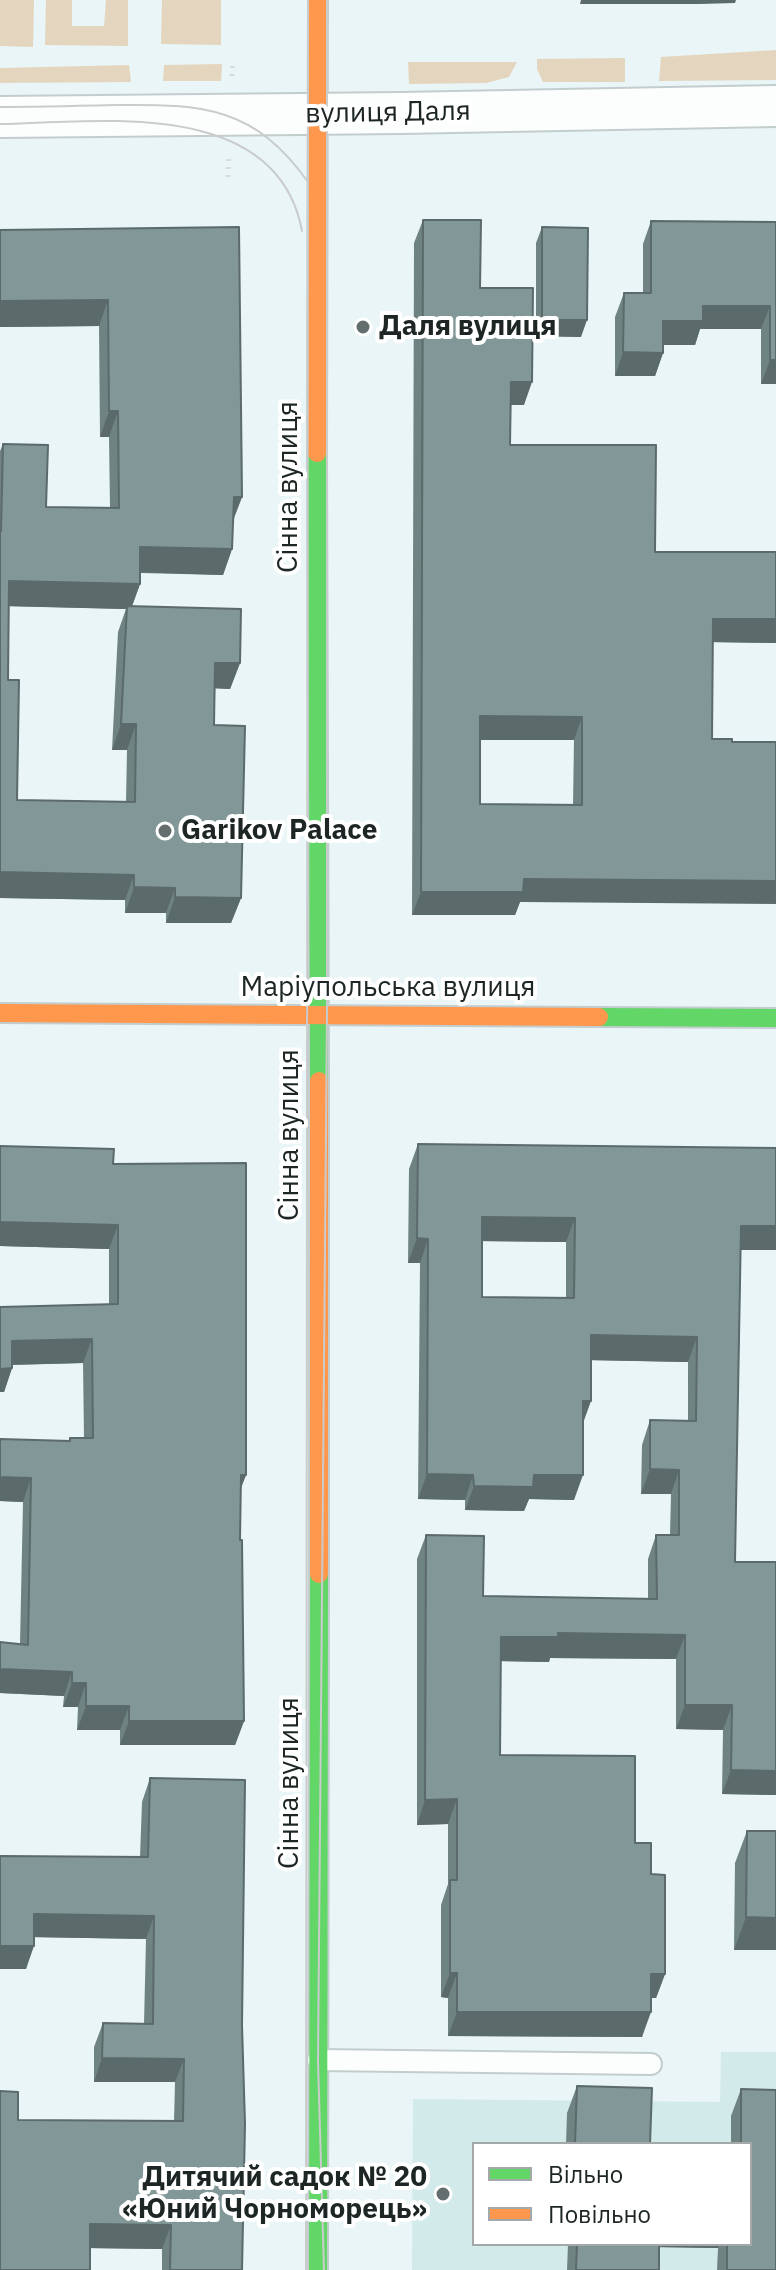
<!DOCTYPE html>
<html>
<head>
<meta charset="utf-8">
<style>
  body { margin:0 }
  #map { position:relative; width:776px; height:2270px; overflow:hidden; background:#e9f5f6; font-family:"IBM Plex Sans",sans-serif }
  canvas { display:block }
  .legend { position:absolute; left:472px; top:2142px; width:280px; height:104px; box-sizing:border-box; background:#fff; border:2px solid #a5a8a8; margin:0; padding:10px 14px; list-style:none; font-size:24px; color:#1d2525 }
  .legend li { display:flex; align-items:center; gap:16px; height:40px }
  .legend b { width:40px; border:2px solid #a5a8a8 }
</style>
</head>
<body>
<div id="map">
<canvas width="776" height="2270"></canvas>
<ul class="legend">
<li><b style="height:10px;background:#63d668"></b>Вільно</li>
<li><b style="height:10px;background:#ff974d"></b>Повільно</li>
</ul>
</div>
<script>
const context = document.querySelector('canvas').getContext('2d');
context.lineJoin = 'round';
function fillPath(path, color) {
  context.fillStyle = color;
  context.fill(path, 'evenodd');
}
function strokePath(path, color, width, dash) {
  context.strokeStyle = color;
  context.lineWidth = width;
  context.lineCap = dash ? 'butt' : 'round';
  context.setLineDash(dash || []);
  context.stroke(path);
}
function write(font, color, halo, rows, align = 'center') {
  context.font = font + ' "IBM Plex Sans",sans-serif';
  context.lineWidth = 8;
  context.setLineDash([]);
  context.textBaseline = 'middle';
  context.strokeStyle = halo;
  context.fillStyle = color;
  for (const [text, x, y, turn = 0] of rows) {
    context.save();
    context.translate(x, y);
    context.rotate((+turn || 0) * Math.PI / 180);
    context.textAlign = isNaN(turn) ? turn : align;
    if (halo) context.strokeText(text, 0, 0);
    context.fillText(text, 0, 0);
    context.restore();
  }
}
const built = new Path2D(`
  M 721,2052 L 776,2052 L 776,2270 L 412,2270 L 413,2099 L 720,2102 ZM 474,2144 L 750,2144 L 750,2244 L 474,2244 Z`);
const green = new Path2D(`
  M 0,0 L 34,0 L 33,47 L 0,46 Z
  M 46,0 L 72,0 L 72,26 L 104,26 L 106,0 L 128,0 L 128,46 L 45,45 Z
  M 162,0 L 221,0 L 221,45 L 161,44 Z
  M 776,50 L 776,80 L 659,81 L 661,57 Z
  M 625,58 L 625,82 L 543,82 L 537,69 L 537,59 Z
  M 408,62 L 517,62 L 509,77 L 486,83 L 409,84 Z
  M 222,64 L 221,81 L 163,81 L 164,65 Z
  M 129,65 L 131,82 L 0,83 L 0,68 Z`);
const path = new Path2D(`
  M 232,76 L 233,60
  M 228,177 L 229,154`);
const lane = new Path2D(`
  M 318,2060 L 651,2064`);
const street = new Path2D(`
  M 0,117 L 401,113 L 776,106`);
const fast = new Path2D(`
  M 317,453 L 319,1081
  M 599,1017 L 776,1018
  M 318,2270 L 319,1574`);
const slow = new Path2D(`
  M 317,453 L 318,0
  M 0,1013 L 599,1017
  M 319,1574 L 319,1081`);
const tram = new Path2D(`
  M 0,107 C 39,107 78,106 118,105 C 203,104 255,107 308,182
  M 0,124 C 101,122 277,97 302,231
  M 306,2270 L 308,0
  M 324,2270 L 318,2060 L 327,1015 L 327,0`);
const wall = new Path2D(`
  M 423,220 L 480,288 L 524,405 L 511,405 L 510,445 L 655,552 L 776,552 L 776,643 L 712,642 L 520,902 L 515,915 L 412,915 L 414,243 ZM 480,740 L 574,740 L 573,805 L 480,804 Z
  M 651,221 L 776,222 L 776,384 L 761,384 L 761,329 L 700,329 L 695,345 L 663,345 L 663,353 L 655,376 L 615,376 L 615,317 L 624,293 L 643,293 L 643,244 Z
  M 239,227 L 242,497 L 233,521 L 232,549 L 223,575 L 140,573 L 140,584 L 132,606 L 240,663 L 230,689 L 215,688 L 214,725 L 241,898 L 231,923 L 166,923 L 166,913 L 125,913 L 125,900 L 0,898 L 0,451 L 3,444 L 46,507 L 110,508 L 109,437 L 100,437 L 99,326 L 0,327 L 0,230 ZM 8,606 L 126,609 L 118,632 L 112,750 L 127,750 L 126,802 L 17,800 L 8,680 Z
  M 542,227 L 581,337 L 536,336 L 536,243 Z
  M 418,1144 L 776,1148 L 776,1250 L 741,1250 L 735,1562 L 776,1795 L 722,1794 L 723,1730 L 676,1729 L 676,1659 L 550,1658 L 549,1662 L 501,1661 L 500,1755 L 635,1843 L 651,1874 L 665,1974 L 656,1998 L 651,1998 L 642,2037 L 448,2036 L 448,1998 L 441,1997 L 441,1905 L 448,1884 L 448,1824 L 417,1825 L 417,1559 L 426,1535 L 483,1596 L 648,1599 L 648,1559 L 656,1535 L 670,1535 L 671,1494 L 641,1494 L 642,1445 L 650,1420 L 688,1421 L 688,1362 L 591,1360 L 574,1500 L 529,1499 L 524,1511 L 465,1510 L 465,1500 L 418,1499 L 420,1263 L 408,1263 L 409,1169 ZM 482,1241 L 566,1242 L 566,1298 L 482,1297 Z
  M 0,1146 L 113,1164 L 246,1475 L 240,1489 L 240,1540 L 244,1721 L 235,1745 L 120,1745 L 120,1730 L 77,1730 L 78,1707 L 63,1707 L 64,1696 L 0,1693 L 0,1642 L 20,1644 L 23,1502 L 0,1501 L 0,1439 L 68,1441 L 70,1438 L 84,1438 L 83,1363 L 12,1365 L 12,1368 L 4,1392 L 0,1392 L 0,1307 L 109,1304 L 109,1249 L 0,1246 Z
  M 150,1778 L 242,2025 L 242,2270 L 162,2270 L 162,2249 L 90,2248 L 18,2120 L 174,2121 L 175,2082 L 94,2082 L 94,2047 L 103,2023 L 144,2024 L 146,1939 L 34,1937 L 26,1969 L 0,1969 L 0,1856 L 140,1857 L 142,1802 Z
  M 747,1831 L 776,1831 L 776,1950 L 734,1950 L 735,1863 Z
  M 577,2086 L 650,2144 L 566,2144 L 567,2113 Z
  M 741,2089 L 776,2270 L 717,2270 L 718,2248 L 659,2247 L 659,2270 L 567,2270 L 568,2244 L 750,2244 L 750,2144 L 731,2144 L 731,2116 Z`);
const shadedWall = new Path2D(`
  M 581,0 L 736,0 L 735,3 L 700,4 L 580,4 Z
  M 108,300 L 99,326 L 0,327 L 0,301 Z
  M 703,306 L 770,306 L 761,329 L 700,329 L 695,345 L 655,345 L 663,321 Z
  M 542,320 L 587,320 L 581,337 L 536,336 Z
  M 623,352 L 663,353 L 655,376 L 615,376 Z
  M 770,360 L 776,360 L 776,384 L 761,384 Z
  M 511,382 L 532,382 L 524,405 L 502,405 Z
  M 109,411 L 118,411 L 109,437 L 100,437 Z
  M 234,497 L 242,497 L 232,522 Z
  M 140,547 L 232,549 L 223,575 L 131,572 Z
  M 9,581 L 140,584 L 131,609 L 127,606 L 126,609 L 0,606 Z
  M 713,619 L 776,619 L 776,643 L 704,642 Z
  M 215,663 L 240,663 L 230,689 L 206,688 Z
  M 480,716 L 582,717 L 574,740 L 472,740 Z
  M 121,724 L 136,724 L 127,750 L 112,750 Z
  M 0,872 L 134,875 L 125,900 L 0,898 Z
  M 524,879 L 776,881 L 776,904 L 520,902 L 515,915 L 412,915 L 421,892 Z
  M 134,887 L 175,888 L 166,913 L 125,913 Z
  M 175,897 L 241,898 L 231,923 L 166,923 Z
  M 482,1217 L 575,1218 L 566,1242 L 473,1241 Z
  M 0,1222 L 118,1225 L 109,1249 L 0,1246 Z
  M 741,1226 L 776,1226 L 776,1250 L 732,1250 Z
  M 417,1238 L 428,1239 L 420,1263 L 408,1263 Z
  M 591,1335 L 697,1337 L 688,1362 L 582,1360 Z
  M 92,1339 L 83,1363 L 3,1365 L 12,1341 Z
  M 12,1368 L 4,1392 L 0,1392 L 0,1369 Z
  M 583,1401 L 591,1401 L 582,1426 Z
  M 650,1469 L 679,1470 L 671,1494 L 641,1494 Z
  M 427,1474 L 473,1475 L 465,1500 L 418,1499 Z
  M 241,1475 L 246,1475 L 237,1499 Z
  M 534,1475 L 583,1475 L 574,1500 L 529,1499 L 524,1511 L 465,1510 L 474,1486 Z
  M 0,1477 L 31,1478 L 23,1502 L 0,1501 Z
  M 558,1633 L 685,1635 L 676,1659 L 550,1658 L 549,1662 L 492,1661 L 501,1637 Z
  M 0,1669 L 72,1672 L 64,1696 L 0,1693 Z
  M 72,1683 L 86,1683 L 78,1707 L 63,1707 Z
  M 685,1705 L 732,1705 L 723,1730 L 676,1729 Z
  M 86,1706 L 129,1706 L 120,1730 L 77,1730 Z
  M 129,1721 L 244,1721 L 235,1745 L 120,1745 Z
  M 731,1770 L 776,1771 L 776,1795 L 722,1794 Z
  M 457,1799 L 448,1824 L 417,1825 L 425,1800 Z
  M 34,1914 L 154,1916 L 146,1939 L 26,1937 Z
  M 746,1917 L 776,1918 L 776,1950 L 734,1950 Z
  M 0,1946 L 34,1946 L 26,1969 L 0,1969 Z
  M 450,1973 L 457,1973 L 448,1998 L 441,1997 Z
  M 651,1974 L 665,1974 L 656,1998 L 642,1998 Z
  M 457,2012 L 651,2012 L 642,2037 L 448,2036 Z
  M 102,2058 L 184,2059 L 175,2082 L 94,2082 Z
  M 90,2224 L 171,2225 L 162,2249 L 82,2248 Z
  M 651,2244 L 719,2244 L 718,2248 L 650,2247 Z`);
const building = new Path2D(`
  M 423,220 L 481,220 L 480,288 L 533,288 L 532,382 L 511,382 L 510,445 L 656,445 L 655,552 L 776,552 L 776,619 L 713,619 L 712,739 L 732,739 L 732,742 L 776,742 L 776,881 L 524,879 L 523,892 L 421,892 ZM 480,716 L 582,717 L 582,805 L 480,804 Z
  M 651,221 L 776,222 L 776,360 L 770,360 L 770,306 L 703,306 L 703,321 L 663,321 L 663,353 L 623,352 L 624,293 L 651,293 Z
  M 239,227 L 242,497 L 234,497 L 232,549 L 140,547 L 140,584 L 9,581 L 8,680 L 19,680 L 17,800 L 135,802 L 136,724 L 121,724 L 127,606 L 241,609 L 240,663 L 215,663 L 214,725 L 245,726 L 241,898 L 175,897 L 175,888 L 134,887 L 134,875 L 0,872 L 0,531 L 1,531 L 3,444 L 48,445 L 46,507 L 119,508 L 118,411 L 109,411 L 108,300 L 0,301 L 0,230 Z
  M 542,227 L 588,228 L 587,320 L 542,320 Z
  M 418,1144 L 776,1148 L 776,1226 L 741,1226 L 735,1562 L 776,1562 L 776,1771 L 731,1770 L 732,1705 L 685,1705 L 685,1635 L 558,1633 L 558,1637 L 501,1637 L 500,1755 L 635,1756 L 635,1843 L 651,1843 L 651,1874 L 665,1875 L 665,1974 L 651,1974 L 651,2012 L 457,2012 L 457,1973 L 450,1973 L 450,1880 L 457,1880 L 457,1799 L 425,1800 L 426,1535 L 484,1536 L 483,1596 L 657,1599 L 656,1535 L 679,1535 L 679,1470 L 650,1469 L 650,1420 L 696,1421 L 697,1337 L 591,1335 L 591,1401 L 583,1401 L 583,1475 L 534,1475 L 533,1487 L 474,1486 L 473,1475 L 427,1474 L 428,1239 L 417,1238 ZM 482,1217 L 575,1218 L 574,1298 L 482,1297 Z
  M 0,1146 L 114,1149 L 113,1164 L 246,1163 L 246,1475 L 241,1475 L 240,1540 L 242,1540 L 244,1721 L 129,1721 L 129,1706 L 86,1706 L 86,1683 L 72,1683 L 72,1672 L 0,1669 L 0,1642 L 28,1645 L 31,1478 L 0,1477 L 0,1439 L 70,1441 L 70,1438 L 93,1438 L 92,1339 L 12,1341 L 12,1368 L 0,1369 L 0,1307 L 118,1304 L 118,1225 L 0,1222 Z
  M 150,1778 L 245,1780 L 242,2025 L 245,2124 L 242,2270 L 170,2270 L 171,2225 L 90,2224 L 90,2270 L 0,2270 L 0,2091 L 18,2092 L 18,2120 L 183,2121 L 184,2059 L 102,2058 L 103,2023 L 153,2024 L 154,1916 L 34,1914 L 34,1946 L 0,1946 L 0,1856 L 148,1857 Z
  M 747,1831 L 776,1831 L 776,1918 L 746,1917 Z
  M 577,2086 L 652,2088 L 650,2144 L 575,2144 Z
  M 741,2089 L 776,2090 L 776,2270 L 727,2270 L 727,2244 L 750,2244 L 750,2144 L 741,2144 Z
  M 577,2244 L 659,2244 L 659,2270 L 576,2270 Z`);
const markers = [
  [363,327,8,"#646e6e"],
  [165,831,8,"#646e6e"],
  [443,2194,8,"#646e6e"]
];
const streetNames = [
  ["вулиця Даля",388,113,-1],
  ["Сінна вулиця",289,487,-90],
  ["Маріупольська вулиця",388,988],
  ["Сінна вулиця",290,1135,-90],
  ["Сінна вулиця",290,1783,-90]
];
const poiNames = [
  ["Даля вулиця",379,327],
  ["Garikov Palace",181,831],
  ["Дитячий садок № 20",427,2178,"right"],
  ["«Юний Чорноморець»",427,2210,"right"]
];
fillPath(built, '#d3eaeb');
fillPath(green, '#e4d6be');
strokePath(lane, '#c3cdcd', 24);
strokePath(street, '#c3cdcd', 44);
strokePath(fast, '#c3cdcd', 22);
strokePath(slow, '#c3cdcd', 22);
strokePath(path, '#d7dbdc', 5, [2, 6]);
strokePath(lane, '#fcfefe', 20);
strokePath(street, '#fcfefe', 40);
strokePath(fast, '#63d668', 18);
strokePath(slow, '#ff974d', 18);
strokePath(tram, '#c9cbcc', 2);
fillPath(wall, '#708383');
fillPath(shadedWall, '#5b6a6a');
fillPath(building, '#829898');
strokePath(building, '#5b6a6a', 2);
for (const [x, y, r, color] of markers) {
  const dot = new Path2D();
  dot.arc(x, y, r, 0, 2 * Math.PI);
  context.fillStyle = color;
  context.fill(dot);
  strokePath(dot, '#fff', 3);
}
write('28px', '#1d2525', '#fff', streetNames);
write('bold 28px', '#1d2525', '#fff', poiNames, 'left');
</script>
</body>
</html>
